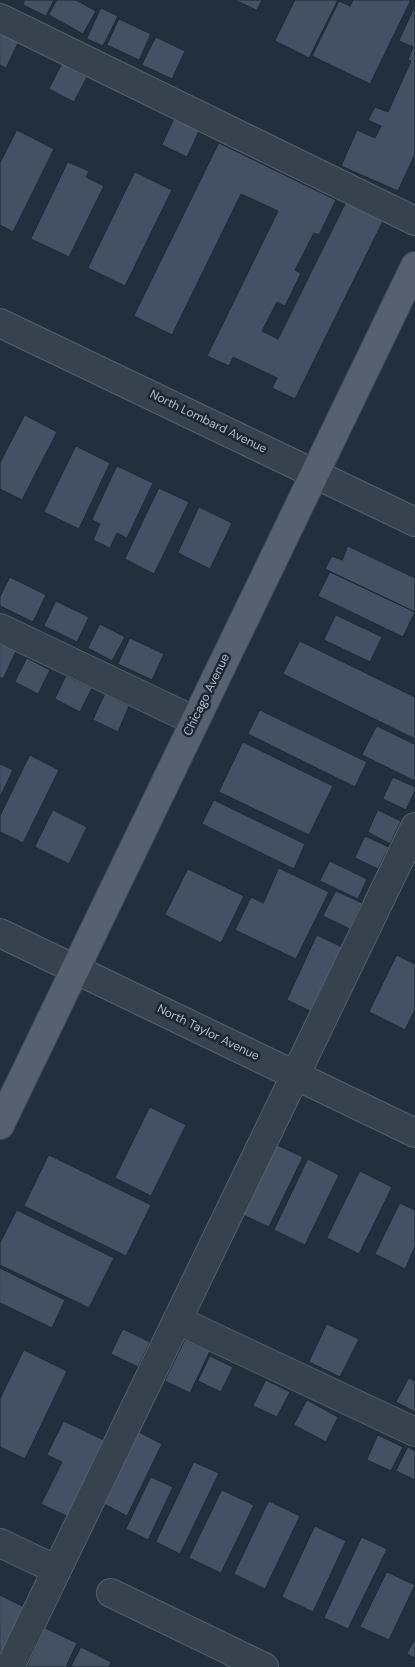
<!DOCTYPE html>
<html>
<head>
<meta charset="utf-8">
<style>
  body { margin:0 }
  canvas { display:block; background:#242f3e }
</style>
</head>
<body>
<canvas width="415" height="1667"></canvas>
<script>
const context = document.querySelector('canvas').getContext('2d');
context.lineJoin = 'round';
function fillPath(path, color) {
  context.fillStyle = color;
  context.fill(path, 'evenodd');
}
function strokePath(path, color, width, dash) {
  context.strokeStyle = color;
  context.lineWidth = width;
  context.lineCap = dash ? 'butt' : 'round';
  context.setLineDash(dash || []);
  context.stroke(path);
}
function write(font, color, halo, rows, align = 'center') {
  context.font = font + ' "DM Sans",sans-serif';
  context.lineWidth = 5;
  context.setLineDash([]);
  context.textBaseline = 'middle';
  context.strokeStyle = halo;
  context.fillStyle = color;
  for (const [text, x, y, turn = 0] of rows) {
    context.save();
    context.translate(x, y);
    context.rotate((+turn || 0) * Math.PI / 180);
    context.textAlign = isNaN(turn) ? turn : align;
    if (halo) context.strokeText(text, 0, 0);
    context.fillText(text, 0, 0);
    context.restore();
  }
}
const building = new Path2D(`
  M 25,0 L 54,0 L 46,16 L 23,5 Z
  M 57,0 L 76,0 L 96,11 L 83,34 L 49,15 Z
  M 235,0 L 262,0 L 257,10 Z
  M 295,0 L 338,0 L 309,58 L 275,41 Z
  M 353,0 L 411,0 L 370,84 L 312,56 L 339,1 L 350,6 Z
  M 415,6 L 415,154 L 398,191 L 341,166 L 357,130 L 375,138 L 381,126 L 368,120 L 375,107 L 388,112 L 411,61 L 408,60 L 413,47 L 399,41 Z
  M 101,8 L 118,16 L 103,46 L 87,39 Z
  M 119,19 L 151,34 L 139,60 L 107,45 Z
  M 0,32 L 19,41 L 6,68 L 0,65 Z
  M 156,37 L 185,51 L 172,79 L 142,65 Z
  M 62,64 L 87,77 L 74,102 L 49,89 Z
  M 175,117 L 200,129 L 187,157 L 162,145 Z
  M 17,130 L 54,149 L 13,232 L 0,225 L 0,163 Z
  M 219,143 L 336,200 L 319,235 L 314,233 L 295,270 L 301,273 L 285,306 L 277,302 L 262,331 L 278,339 L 346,202 L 383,221 L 295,399 L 272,388 L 277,378 L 233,357 L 229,366 L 207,356 L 278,211 L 241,194 L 172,335 L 134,316 Z
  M 68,162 L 89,171 L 86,177 L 104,186 L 69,257 L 31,239 Z
  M 135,172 L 172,190 L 125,286 L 88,268 Z
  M 25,415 L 57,432 L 22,500 L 0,489 L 0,463 Z
  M 76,446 L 110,463 L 79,529 L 44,512 Z
  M 117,466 L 153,483 L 127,538 L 117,533 L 110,548 L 93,540 L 100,524 L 92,520 Z
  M 159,488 L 189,502 L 154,574 L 125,559 Z
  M 199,507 L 232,523 L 210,569 L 178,553 Z
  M 348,546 L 415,578 L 415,612 L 325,569 L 332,556 L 342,560 Z
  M 330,572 L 415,612 L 403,637 L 318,596 Z
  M 10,577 L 46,595 L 33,622 L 0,606 L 0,597 Z
  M 56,601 L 89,617 L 77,642 L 44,626 Z
  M 336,615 L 382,637 L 370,662 L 324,640 Z
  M 100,624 L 125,637 L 112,661 L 88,648 Z
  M 130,638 L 164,654 L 152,680 L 118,664 Z
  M 300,641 L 415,697 L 415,739 L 283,674 Z
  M 0,643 L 16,651 L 3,679 L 0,677 Z
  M 27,658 L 50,670 L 38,694 L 15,682 Z
  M 66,676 L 92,688 L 80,712 L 55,699 Z
  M 105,694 L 129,706 L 118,732 L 93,720 Z
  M 260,710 L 367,762 L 355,787 L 248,734 Z
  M 377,726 L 414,744 L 415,742 L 415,781 L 362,755 Z
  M 243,742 L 333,786 L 309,835 L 219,792 Z
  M 30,755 L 59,770 L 23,843 L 0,832 L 0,816 Z
  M 0,764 L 13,770 L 0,797 Z
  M 393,777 L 415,787 L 415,791 L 406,810 L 383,799 Z
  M 214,800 L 305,844 L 294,869 L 202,824 Z
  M 53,810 L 87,827 L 69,864 L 35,847 Z
  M 378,810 L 401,821 L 390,844 L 368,832 Z
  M 365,836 L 389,847 L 378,869 L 355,858 Z
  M 330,861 L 367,879 L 358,899 L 320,881 Z
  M 279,868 L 329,892 L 296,959 L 235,930 L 251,897 L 263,903 Z
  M 188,869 L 244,896 L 221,943 L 165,915 Z
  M 336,891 L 362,903 L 350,929 L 323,916 Z
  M 317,935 L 344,948 L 314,1013 L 287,1000 Z
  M 397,955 L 415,964 L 415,1010 L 405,1030 L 369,1012 Z
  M 150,1107 L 186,1125 L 151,1196 L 115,1178 Z
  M 277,1145 L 303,1157 L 269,1227 L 243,1215 Z
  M 49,1155 L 151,1205 L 126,1256 L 24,1206 Z
  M 308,1159 L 339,1175 L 305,1245 L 274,1230 Z
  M 360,1171 L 392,1187 L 359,1254 L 327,1238 Z
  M 400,1203 L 415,1210 L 415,1247 L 405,1269 L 375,1254 Z
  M 17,1210 L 114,1258 L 89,1308 L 0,1265 L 0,1243 Z
  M 0,1268 L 65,1300 L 52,1328 L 0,1303 Z
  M 327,1324 L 359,1339 L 340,1377 L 309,1362 Z
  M 123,1329 L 150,1342 L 138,1367 L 111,1354 Z
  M 185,1340 L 210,1351 L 190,1393 L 165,1381 Z
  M 24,1350 L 67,1371 L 25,1459 L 0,1447 L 0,1399 Z
  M 210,1356 L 233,1367 L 221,1392 L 198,1381 Z
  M 409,1378 L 415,1381 L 415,1412 L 396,1402 Z
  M 266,1380 L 290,1392 L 277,1417 L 253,1406 Z
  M 307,1400 L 338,1417 L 326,1442 L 294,1425 Z
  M 64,1421 L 110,1443 L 73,1519 L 41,1504 L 62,1462 L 47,1455 Z
  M 139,1432 L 162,1444 L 127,1516 L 104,1504 Z
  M 378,1435 L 403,1447 L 391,1471 L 367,1460 Z
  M 408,1447 L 415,1451 L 415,1480 L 396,1471 Z
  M 194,1462 L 219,1473 L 180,1554 L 156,1542 Z
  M 151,1477 L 173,1487 L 148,1540 L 126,1529 Z
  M 222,1490 L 254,1505 L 221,1573 L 189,1558 Z
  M 269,1501 L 300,1516 L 265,1589 L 234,1574 Z
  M 315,1526 L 346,1541 L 313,1612 L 282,1597 Z
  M 362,1537 L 387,1549 L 348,1629 L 324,1618 Z
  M 387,1572 L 415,1585 L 389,1640 L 360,1627 Z
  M 0,1595 L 28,1609 L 0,1667 Z
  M 45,1628 L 77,1643 L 66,1667 L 27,1667 Z
  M 415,1639 L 415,1658 L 407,1654 Z
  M 81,1647 L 111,1662 L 109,1667 L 71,1667 Z`);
const minor = new Path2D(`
  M 0,18 L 415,221
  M 0,323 L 415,522
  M 0,628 L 195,721
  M 0,933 L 415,1133
  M 177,1320 L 415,1432
  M 0,1543 L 57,1570
  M 111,1593 L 264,1667
  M 10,1667 L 415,827`);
const major = new Path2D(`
  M 0,1125 L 415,266`);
const streetNames = [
  ["North Lombard Avenue",208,422,26],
  ["Chicago Avenue",207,695,-64],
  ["North Taylor Avenue",208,1033,26]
];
fillPath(building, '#455162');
strokePath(building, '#1f2835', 1);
strokePath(minor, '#565f6c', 30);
strokePath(major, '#414a57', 30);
strokePath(minor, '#38414e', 28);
strokePath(major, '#56606e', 28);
write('12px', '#b4bcc9', '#1d2633', streetNames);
</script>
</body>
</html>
